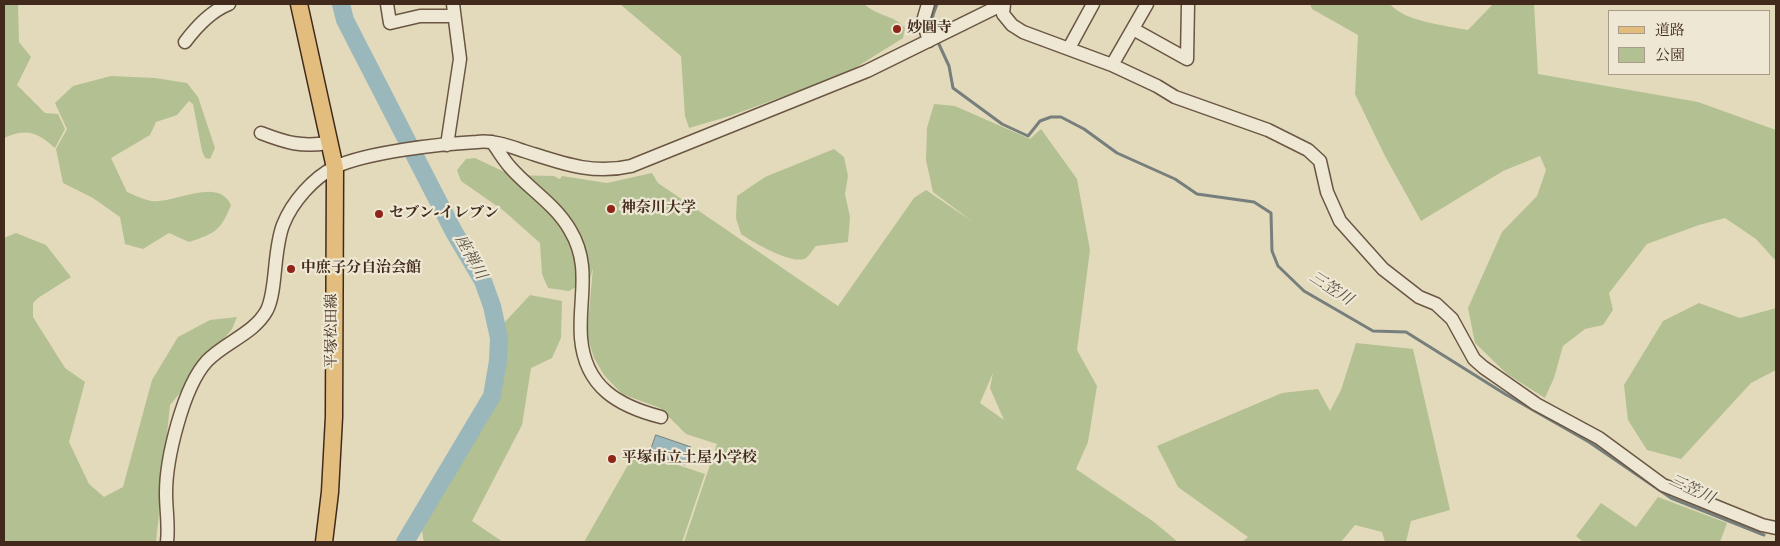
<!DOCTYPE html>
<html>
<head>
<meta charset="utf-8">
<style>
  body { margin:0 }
  #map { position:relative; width:1780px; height:546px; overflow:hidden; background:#e3dabc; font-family:"Sorts Mill Goudy","Noto Serif JP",serif }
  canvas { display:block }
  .frame { position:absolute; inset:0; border:5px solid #412a1b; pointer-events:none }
  .legend { position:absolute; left:1608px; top:10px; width:162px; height:65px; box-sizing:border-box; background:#ede7d3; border:1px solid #a89b89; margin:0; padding:6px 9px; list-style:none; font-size:15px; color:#412a1b }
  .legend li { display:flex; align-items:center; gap:10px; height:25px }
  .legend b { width:25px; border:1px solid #a89b89 }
</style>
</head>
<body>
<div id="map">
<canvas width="1780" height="546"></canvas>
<div class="frame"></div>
<ul class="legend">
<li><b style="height:6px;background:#e2bd7e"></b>道路</li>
<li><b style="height:14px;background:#b3c091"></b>公園</li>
</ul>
</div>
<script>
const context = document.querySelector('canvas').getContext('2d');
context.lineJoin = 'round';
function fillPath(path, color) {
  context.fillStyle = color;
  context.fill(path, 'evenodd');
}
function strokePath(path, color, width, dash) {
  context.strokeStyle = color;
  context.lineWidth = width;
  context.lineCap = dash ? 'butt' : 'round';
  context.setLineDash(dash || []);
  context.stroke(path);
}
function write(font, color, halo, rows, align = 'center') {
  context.font = font + ' "Sorts Mill Goudy","Noto Serif JP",serif';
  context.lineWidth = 4.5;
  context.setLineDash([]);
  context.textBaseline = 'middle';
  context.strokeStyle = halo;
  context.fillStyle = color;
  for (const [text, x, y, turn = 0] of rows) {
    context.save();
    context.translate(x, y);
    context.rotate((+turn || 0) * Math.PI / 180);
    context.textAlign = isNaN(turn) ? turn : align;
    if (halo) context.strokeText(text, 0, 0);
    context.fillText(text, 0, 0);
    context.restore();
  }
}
const green = new Path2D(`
  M 4,4 L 18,4 L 19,42 L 31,57 L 17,85 L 45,113 L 58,114 L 65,129 L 55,148 C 37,132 27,128 4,138 Z
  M 620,4 L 864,4 C 879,17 894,15 905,28 L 903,38 L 847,73 L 730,116 L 689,128 L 685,116 L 681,56 Z
  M 1310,4 L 1390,4 C 1403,21 1447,26 1468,30 L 1493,4 L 1534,4 L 1538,74 L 1698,102 L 1776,130 L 1776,261 L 1756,239 L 1725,218 L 1699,225 L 1647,244 L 1609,293 L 1613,310 L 1603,325 L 1585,329 L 1563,346 L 1554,378 L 1545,398 L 1507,374 L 1475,343 L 1468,308 L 1502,232 L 1537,196 L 1546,170 L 1540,156 L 1503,171 L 1421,221 L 1385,156 L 1355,94 L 1358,35 L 1312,9 Z
  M 111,76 L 155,78 L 187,83 L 198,97 L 215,148 L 210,159 L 205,158 L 202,151 L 193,104 L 189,101 L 177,115 L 156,122 L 150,135 L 111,158 L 127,192 C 134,195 144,200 152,201 C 174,204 218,176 231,205 C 220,232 215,233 189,242 L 169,233 L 143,249 L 125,244 L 120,217 L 93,198 L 63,183 L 56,149 L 67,129 L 55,103 L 73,86 Z
  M 934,104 L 955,106 L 1030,139 L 1041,129 L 1077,179 L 1090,250 L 1077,350 L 1097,386 L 1088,442 L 1076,469 L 1154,522 L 1178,542 L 684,542 L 717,444 L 686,434 L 660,408 L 622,394 L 604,375 L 594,358 L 587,335 L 593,268 L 590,279 L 569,291 L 548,288 L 542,274 L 540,243 L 504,211 L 461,181 L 457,170 L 466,159 L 475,158 L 511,175 L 554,176 L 560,179 L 562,176 L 607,183 L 652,173 L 658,183 L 838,306 L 914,198 L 926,190 L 973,222 L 933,192 L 926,160 L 927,128 ZM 993,373 L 990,388 L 1004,420 L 980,403 Z
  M 834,149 L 844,157 L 848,176 L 845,194 L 850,217 L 848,242 L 816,246 C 813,249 810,255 806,258 C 793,266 753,242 741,234 L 736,218 L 737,196 L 765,177 Z
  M 16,233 L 46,245 L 71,277 L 38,298 L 33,303 L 33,317 L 65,368 L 85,382 L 69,442 L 89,484 L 104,497 L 123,487 L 152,380 L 178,337 L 210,320 L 237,317 L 232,329 L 170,405 L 156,542 L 4,542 L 4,238 Z
  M 530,295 L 562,301 L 561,338 L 552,358 L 531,368 L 522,425 L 472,521 L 503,542 L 424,542 L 421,526 L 440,481 L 483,405 L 492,364 L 505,322 Z
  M 1699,303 L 1740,318 L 1776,308 L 1776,370 L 1751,383 L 1681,459 L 1647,450 L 1628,420 L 1624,385 L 1663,321 Z
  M 1356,343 L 1413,349 L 1450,510 L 1411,521 L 1406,542 L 1385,542 L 1382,532 L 1355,525 L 1341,542 L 1242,542 L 1248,537 L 1178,487 L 1157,446 L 1282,393 L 1318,389 L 1330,411 L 1341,390 Z
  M 636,451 L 705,474 L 682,542 L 584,542 Z
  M 1658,497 L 1727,523 L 1720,542 L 1583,542 L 1576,536 L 1601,503 L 1636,527 Z`);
const water = new Path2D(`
  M 656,435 L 691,447 L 685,465 L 650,453 Z`);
const stream = new Path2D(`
  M 933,33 L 933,15 L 937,4
  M 937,40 L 949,66 L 953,88 L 1002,124 L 1028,136 L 1040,121 L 1051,117 L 1061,117 L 1084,129 L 1117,153 L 1175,179 L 1197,194 L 1254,202 L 1271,213 L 1272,251 L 1278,266 L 1304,291 L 1373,331 L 1406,332 L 1505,394 L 1589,442 L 1671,498 L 1764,535`);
const river = new Path2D(`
  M 341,4 L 345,20 L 454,232 L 483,281 L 492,306 L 499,338 L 498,361 L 492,396 L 405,542`);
const minor = new Path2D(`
  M 387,4 L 390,23 L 420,16 L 453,16
  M 928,4 L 923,21 L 929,41
  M 1004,4 L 1003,14 L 1012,25 L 1023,32 L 1112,65 L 1157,86 L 1175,97 L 1268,130 L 1308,150 L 1320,161 L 1327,192 L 1340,221 L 1383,269 L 1419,297 L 1436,304 L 1452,319 L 1474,359 L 1483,367 L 1536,404 L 1599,438 L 1663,485 L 1762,525 L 1776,528
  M 1133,29 L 1187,59 L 1188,4
  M 185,42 C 197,26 211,11 229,4
  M 1069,48 L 1093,4
  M 1112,65 L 1147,4
  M 261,133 C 287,143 301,147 328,143
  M 492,142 C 498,150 503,159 510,167 C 528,188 556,205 570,230 C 592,266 578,300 581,338 C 585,387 618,406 661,417
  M 447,145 L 460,59 L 453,4
  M 167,542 C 169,526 166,510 166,493 C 166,459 183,387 207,361 C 225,342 254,334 267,310 C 277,290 273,251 283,225 C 292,202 313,178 335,167 C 368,152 439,144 477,142 C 493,140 509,146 524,151 C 562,163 592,175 631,166 L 867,71 L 1003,4`);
const major = new Path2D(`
  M 299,4 L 335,168 L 334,417 L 330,492 L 324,542`);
const markers = [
  [897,29,5,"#8f2418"],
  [611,209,5,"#8f2418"],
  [379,214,5,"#8f2418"],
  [291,269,5,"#8f2418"],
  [612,459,5,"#8f2418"]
];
const poiNames = [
  ["妙圓寺",907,29],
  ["神奈川大学",621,209],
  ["セブン-イレブン",389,214],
  ["中庶子分自治会館",301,269],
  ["平塚市立土屋小学校",622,459]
];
const streetNames = [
  ["平塚松田線",333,331,-90]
];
const waterNames = [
  ["座禅川",469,258,61],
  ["三笠川",1330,290,33],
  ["三笠川",1691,491,25]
];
fillPath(green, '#b3c091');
fillPath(water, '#9ab8bc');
strokePath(water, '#767f7c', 1);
strokePath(stream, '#767f7c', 3);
strokePath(river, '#9ab8bc', 18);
strokePath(minor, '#6a5643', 15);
strokePath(major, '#412a1b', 19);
strokePath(minor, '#ede7d3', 12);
strokePath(major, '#e2bd7e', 16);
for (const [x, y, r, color] of markers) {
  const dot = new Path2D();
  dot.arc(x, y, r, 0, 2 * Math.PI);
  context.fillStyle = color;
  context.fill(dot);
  strokePath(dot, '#ede7d3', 2);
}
write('bold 15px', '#412a1b', '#ede7d3', poiNames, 'left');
write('15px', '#412a1b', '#ede7d3', streetNames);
write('italic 16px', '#574e43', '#ede7d3', waterNames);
</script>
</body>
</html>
